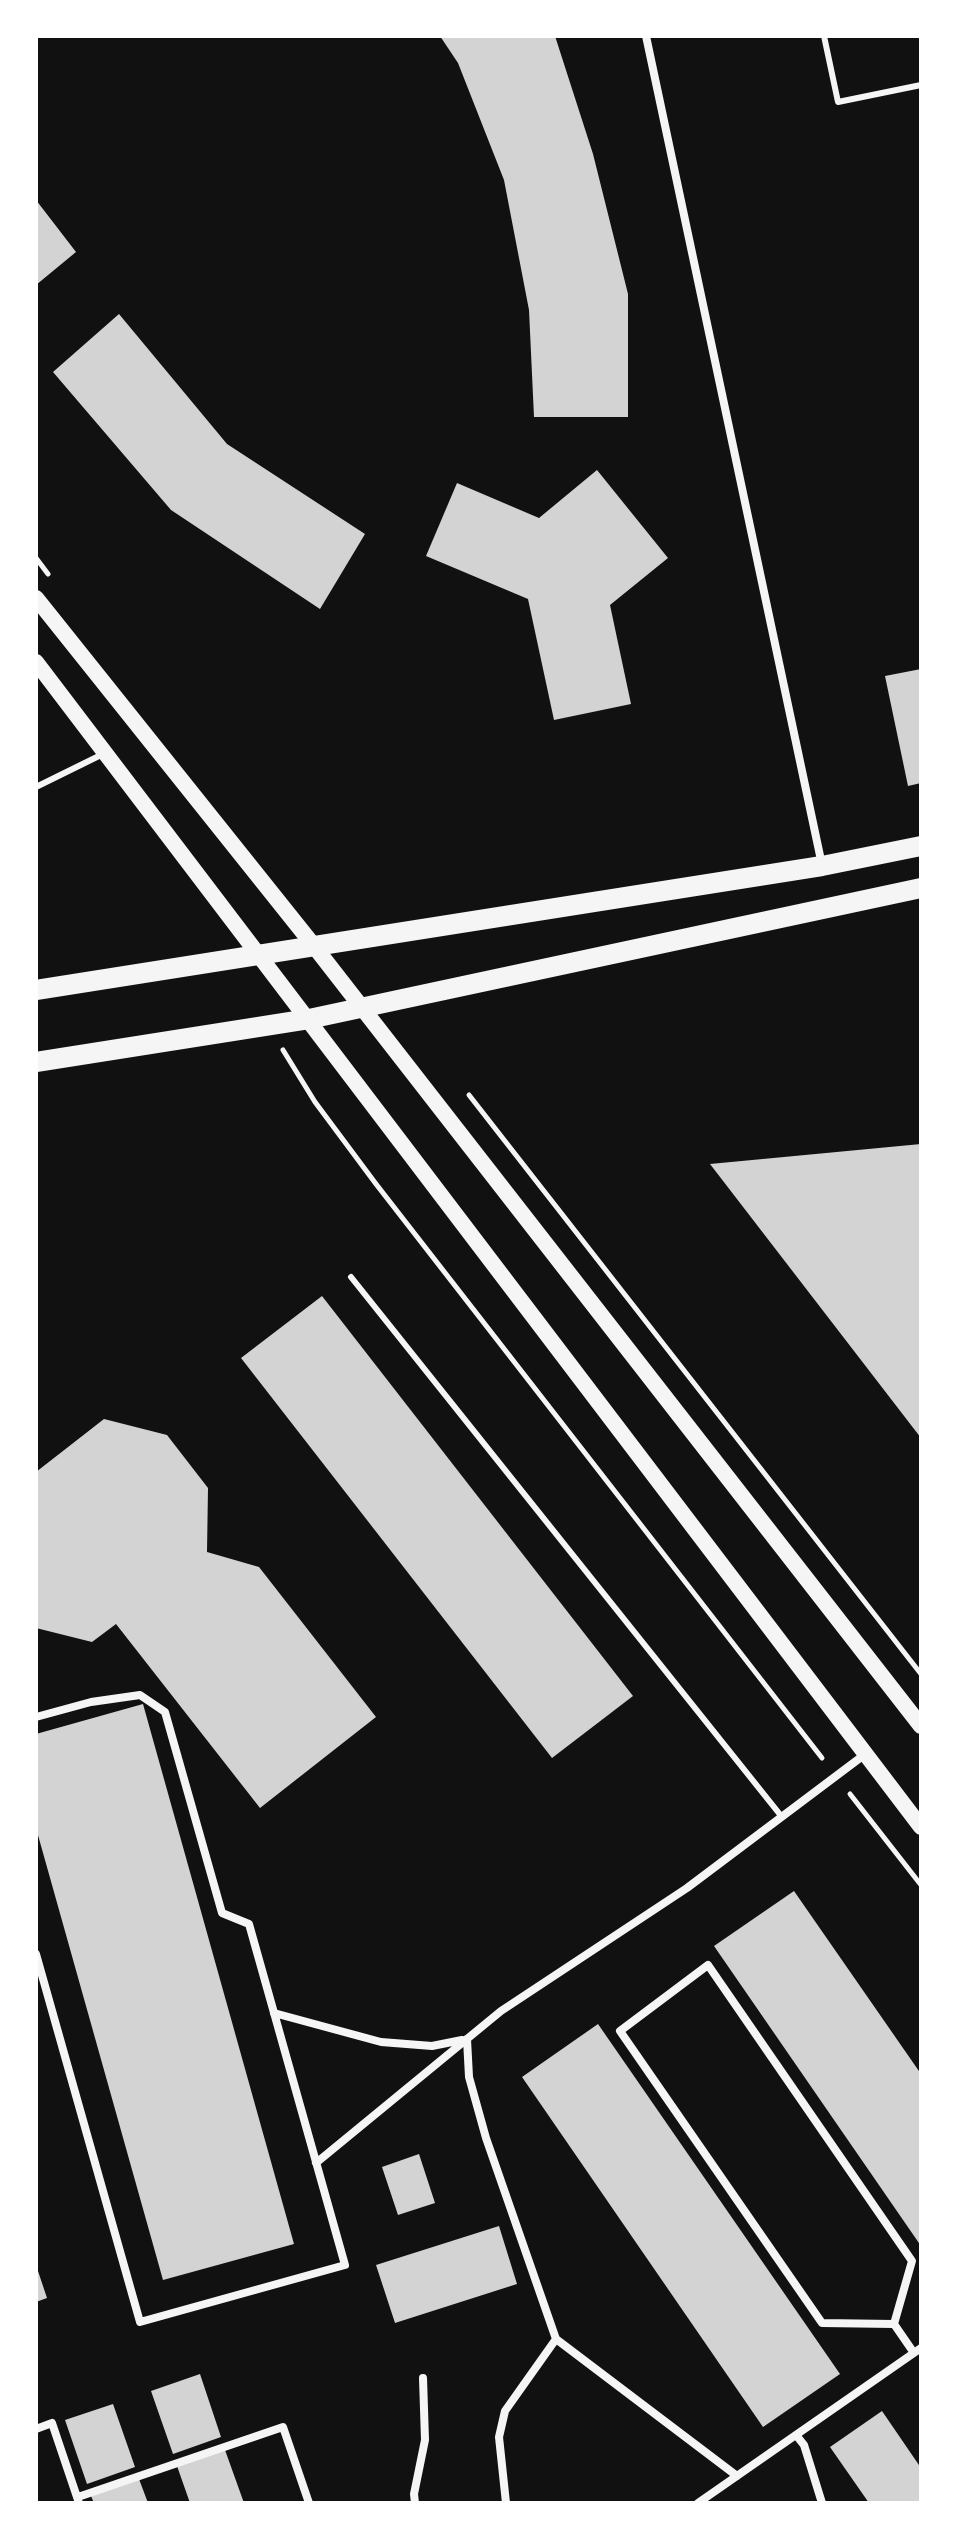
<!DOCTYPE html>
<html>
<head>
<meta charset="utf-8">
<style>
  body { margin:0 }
  #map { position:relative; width:957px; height:2539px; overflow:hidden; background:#111; font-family:Lato,sans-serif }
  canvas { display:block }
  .frame { position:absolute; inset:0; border:38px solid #fff; pointer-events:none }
</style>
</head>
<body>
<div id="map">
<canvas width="957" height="2539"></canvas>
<div class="frame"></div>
</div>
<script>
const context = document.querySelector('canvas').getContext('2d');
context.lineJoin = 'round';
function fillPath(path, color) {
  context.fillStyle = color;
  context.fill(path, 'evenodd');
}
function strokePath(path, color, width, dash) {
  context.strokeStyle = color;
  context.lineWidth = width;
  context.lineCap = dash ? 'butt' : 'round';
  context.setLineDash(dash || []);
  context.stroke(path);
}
const building = new Path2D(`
  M 440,36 L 555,36 L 593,154 L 628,294 L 628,417 L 534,417 L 529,310 L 504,180 L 458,63 Z
  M 36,200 L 76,252 L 36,285 Z
  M 119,314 L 227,444 L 365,534 L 320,609 L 171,510 L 53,372 Z
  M 597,470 L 668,558 L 610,605 L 631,704 L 554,720 L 528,599 L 426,556 L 457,483 L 539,518 Z
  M 921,669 L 921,783 L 908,786 L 885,676 Z
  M 921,1144 L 921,1438 L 710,1164 Z
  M 322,1296 L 633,1696 L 552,1758 L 241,1358 Z
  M 104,1419 L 167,1435 L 208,1488 L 207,1552 L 259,1567 L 376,1717 L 260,1808 L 116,1624 L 92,1642 L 36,1628 L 36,1472 Z
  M 143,1704 L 294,2244 L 163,2280 L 36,1828 L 36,1734 Z
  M 794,1891 L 921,2074 L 921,2246 L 714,1946 Z
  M 598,2024 L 840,2374 L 763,2427 L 522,2077 Z
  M 419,2154 L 435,2203 L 398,2215 L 382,2167 Z
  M 499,2226 L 517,2284 L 395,2323 L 376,2265 Z
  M 36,2265 L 47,2298 L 36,2302 Z
  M 200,2374 L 221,2437 L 173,2454 L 151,2391 Z
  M 113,2404 L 135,2467 L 87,2484 L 65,2420 Z
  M 882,2411 L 921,2468 L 921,2503 L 869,2503 L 830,2447 Z
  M 225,2450 L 244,2503 L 190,2503 L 177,2466 Z
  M 139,2479 L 148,2503 L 94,2503 L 91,2496 Z`);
const path = new Path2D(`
  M 36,558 L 48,574
  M 283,1050 L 315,1102 L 376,1184 L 822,1758
  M 469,1095 L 921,1674
  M 850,1794 L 921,1885`);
const service = new Path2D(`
  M 824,36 L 838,102 L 921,85
  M 36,787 L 103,754
  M 351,1277 L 782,1817`);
const minor = new Path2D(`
  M 646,36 L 822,865
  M 36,1717 L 91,1702 L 140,1695 L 165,1712 L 222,1913 L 249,1924 L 345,2265 L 140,2322 L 36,1954
  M 708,1965 L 912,2261 L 894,2324 L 822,2323 L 620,2031 Z
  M 274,2013 L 381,2042 L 432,2046 L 462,2040
  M 467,2039 L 469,2077 L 486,2138 L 556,2339 L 737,2476
  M 316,2163 L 501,2011 L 687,1888 L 864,1755
  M 894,2324 L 914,2353
  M 36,2429 L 52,2423 L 79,2503
  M 796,2435 L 804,2445 L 822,2503
  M 78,2497 L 283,2427 L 309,2503
  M 415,2503 L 414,2494 L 425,2440 L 423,2378
  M 506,2503 L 499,2437 L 505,2411 L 556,2339
  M 698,2503 L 921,2348`);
const secondary = new Path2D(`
  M 36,598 L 314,946 L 921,1726
  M 36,662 L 921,1827`);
const primary = new Path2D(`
  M 36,990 L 822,866 L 921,846
  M 36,1062 L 309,1019 L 921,888`);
fillPath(building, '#d3d3d3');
strokePath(path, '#f5f5f5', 5);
strokePath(service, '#f5f5f5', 6);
strokePath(minor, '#f5f5f5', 8);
strokePath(secondary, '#f5f5f5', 16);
strokePath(primary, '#f5f5f5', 20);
</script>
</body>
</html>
